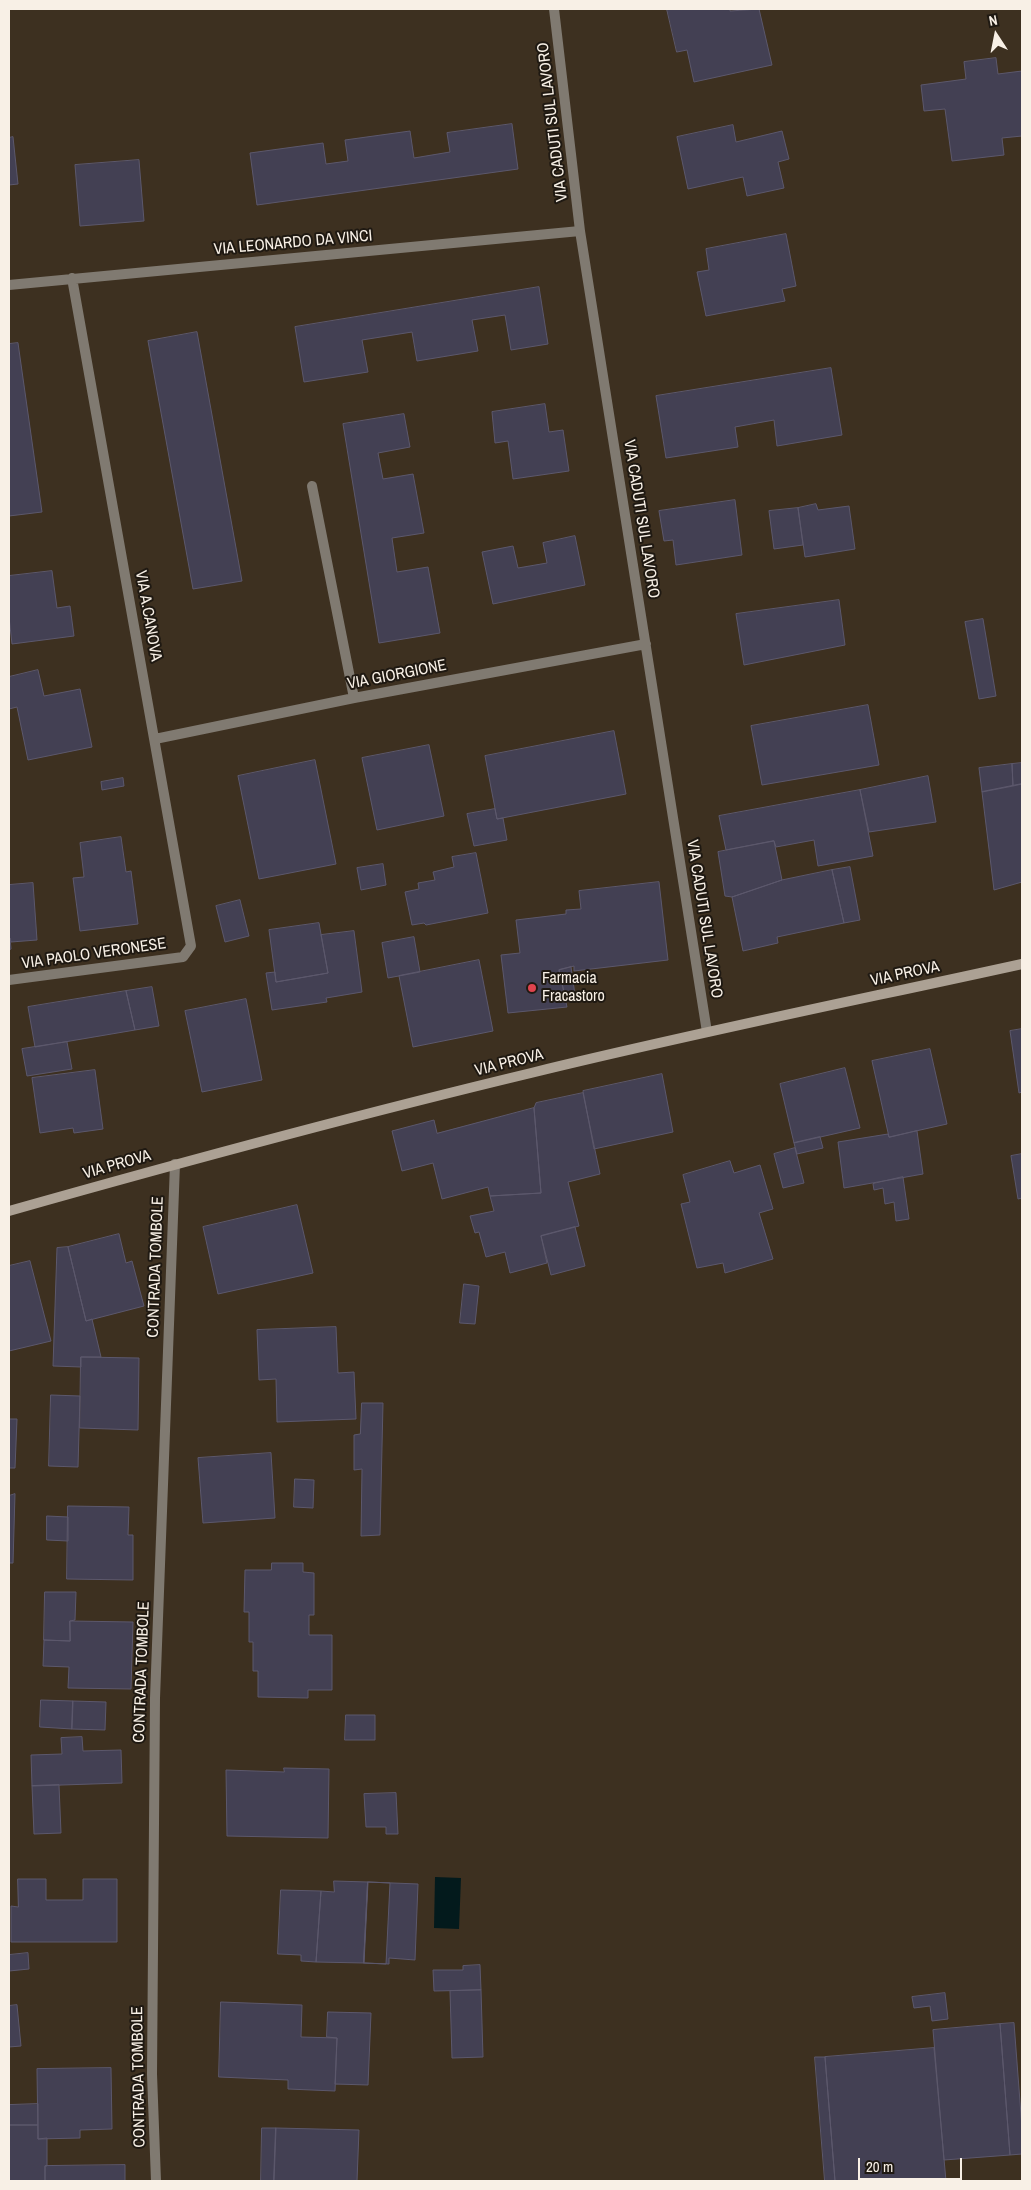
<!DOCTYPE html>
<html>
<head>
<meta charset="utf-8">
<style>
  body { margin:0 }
  #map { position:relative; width:1031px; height:2190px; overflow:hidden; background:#3d3020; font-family:"Archivo Narrow",sans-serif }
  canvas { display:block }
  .frame { position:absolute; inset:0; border:10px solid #f8f0e6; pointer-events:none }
  .north { position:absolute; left:971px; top:10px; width:50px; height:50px; -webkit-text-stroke:4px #1f1912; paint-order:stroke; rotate:349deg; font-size:14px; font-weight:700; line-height:20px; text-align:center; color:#f8f0e6 }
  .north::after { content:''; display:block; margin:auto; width:18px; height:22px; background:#f8f0e6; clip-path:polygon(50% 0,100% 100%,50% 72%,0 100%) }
  .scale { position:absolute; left:858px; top:2158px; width:104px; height:22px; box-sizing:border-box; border:2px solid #f8f0e6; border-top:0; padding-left:6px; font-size:15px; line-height:18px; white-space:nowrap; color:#f8f0e6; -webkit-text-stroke:4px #1f1912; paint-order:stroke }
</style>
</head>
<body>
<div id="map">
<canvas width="1031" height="2190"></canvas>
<div class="frame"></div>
<div class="north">N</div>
<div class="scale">20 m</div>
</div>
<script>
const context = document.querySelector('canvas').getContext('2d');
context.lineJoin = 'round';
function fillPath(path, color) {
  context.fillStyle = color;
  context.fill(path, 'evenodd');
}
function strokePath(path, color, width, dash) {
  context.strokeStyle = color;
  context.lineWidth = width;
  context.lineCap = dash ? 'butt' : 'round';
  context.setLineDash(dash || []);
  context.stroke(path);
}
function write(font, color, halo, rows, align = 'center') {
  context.font = font + ' "Archivo Narrow",sans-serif';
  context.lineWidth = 4;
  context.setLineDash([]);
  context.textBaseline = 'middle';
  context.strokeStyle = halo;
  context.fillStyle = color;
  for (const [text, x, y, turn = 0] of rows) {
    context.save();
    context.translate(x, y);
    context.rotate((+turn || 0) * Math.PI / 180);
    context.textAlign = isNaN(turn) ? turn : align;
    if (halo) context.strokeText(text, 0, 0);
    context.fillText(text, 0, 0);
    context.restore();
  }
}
const water = new Path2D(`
  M 435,1877 L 461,1878 L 459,1929 L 434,1928 Z`);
const building = new Path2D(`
  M 667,9 L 730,9 L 730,11 L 759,9 L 772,65 L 694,82 L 687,50 L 677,52 Z
  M 996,58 L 998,74 L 1022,71 L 1022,136 L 1002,138 L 1004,155 L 952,161 L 945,109 L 924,111 L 921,85 L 966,79 L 964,62 Z
  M 512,124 L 518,169 L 257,205 L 250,153 L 323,143 L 326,164 L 348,161 L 345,140 L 410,131 L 414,158 L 450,152 L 447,133 Z
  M 733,125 L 736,142 L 782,131 L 789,159 L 778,162 L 784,188 L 747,196 L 743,177 L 688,189 L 677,137 Z
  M 13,137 L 18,184 L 9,185 L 9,138 Z
  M 139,160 L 144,221 L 80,226 L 75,165 Z
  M 786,234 L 796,286 L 782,289 L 785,301 L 706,316 L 697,272 L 709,270 L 706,249 Z
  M 539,287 L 548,344 L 511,350 L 505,315 L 472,320 L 478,351 L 417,361 L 412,332 L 362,340 L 368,372 L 304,382 L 295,327 Z
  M 197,332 L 242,581 L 193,589 L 148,341 Z
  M 18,343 L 42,512 L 9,516 L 9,344 Z
  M 831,368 L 842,435 L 777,446 L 774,420 L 735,427 L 738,447 L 666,458 L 656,396 Z
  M 545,404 L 549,432 L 563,430 L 569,471 L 513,479 L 508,441 L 495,443 L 492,412 Z
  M 404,414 L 410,447 L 378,453 L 383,479 L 413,474 L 424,533 L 392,538 L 397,572 L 428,567 L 440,633 L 379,643 L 343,424 Z
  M 735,500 L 742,555 L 676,565 L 673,540 L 664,541 L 659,511 Z
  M 816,504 L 818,510 L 849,506 L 855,549 L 805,557 L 798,508 Z
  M 798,508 L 803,545 L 774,549 L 769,511 Z
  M 575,536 L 585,585 L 493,604 L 482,552 L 513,546 L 518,568 L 547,563 L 543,543 Z
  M 52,571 L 57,608 L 70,606 L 74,636 L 12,644 L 9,617 L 9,576 Z
  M 839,600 L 845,645 L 744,665 L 736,614 Z
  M 983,619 L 996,696 L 979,699 L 965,622 Z
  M 38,670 L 44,696 L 80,689 L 92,747 L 28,760 L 17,707 L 9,709 L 9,677 Z
  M 868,705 L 879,765 L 762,785 L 751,726 Z
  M 614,731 L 626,794 L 497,819 L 485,756 Z
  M 429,745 L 444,816 L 377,830 L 362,758 Z
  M 315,760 L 336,864 L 259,879 L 238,776 Z
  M 1022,763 L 1022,784 L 1013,786 L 1012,764 Z
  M 1012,764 L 1013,786 L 982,792 L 979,768 Z
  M 928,776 L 936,822 L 869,832 L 860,790 Z
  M 123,778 L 124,786 L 102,790 L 101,782 Z
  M 1022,784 L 1022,882 L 994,890 L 982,792 Z
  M 860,790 L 873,856 L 818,866 L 814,840 L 776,847 L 774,841 L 726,850 L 719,816 Z
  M 495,809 L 497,819 L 503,818 L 507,840 L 474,846 L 467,814 Z
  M 121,837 L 126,872 L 131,871 L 138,924 L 80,931 L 73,878 L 84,877 L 80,843 Z
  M 774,841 L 782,880 L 732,897 L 725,896 L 718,852 Z
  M 476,853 L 488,913 L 426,925 L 424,923 L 412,925 L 405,892 L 419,889 L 418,883 L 435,880 L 433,872 L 454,867 L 452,857 Z
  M 383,864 L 386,885 L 361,890 L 357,868 Z
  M 850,867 L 860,920 L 844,923 L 832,870 Z
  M 832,870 L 844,923 L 777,937 L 778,943 L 743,951 L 732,897 L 782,880 Z
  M 659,882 L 668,960 L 574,971 L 574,966 L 559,970 L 567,1007 L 508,1013 L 501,955 L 520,953 L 516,920 L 566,914 L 566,910 L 581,909 L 579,891 Z
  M 33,883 L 37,940 L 11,942 L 10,938 L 9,938 L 9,885 Z
  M 240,900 L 249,936 L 225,942 L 216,906 Z
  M 319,923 L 328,973 L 276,982 L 269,930 Z
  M 354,931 L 362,992 L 326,998 L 327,1002 L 272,1010 L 266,973 L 275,972 L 276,982 L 328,973 L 321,935 Z
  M 414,937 L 420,972 L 388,978 L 382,943 Z
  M 9,938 L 10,938 L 11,949 L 9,950 Z
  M 479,960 L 493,1031 L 413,1047 L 399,976 Z
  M 571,967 L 575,995 L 565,996 L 559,970 Z
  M 152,987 L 159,1026 L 135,1030 L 126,991 Z
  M 126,991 L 135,1030 L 35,1047 L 28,1007 Z
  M 246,999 L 262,1080 L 202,1092 L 185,1011 Z
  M 1022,1029 L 1022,1092 L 1019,1093 L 1010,1031 Z
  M 67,1042 L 72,1069 L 27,1076 L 22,1049 Z
  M 930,1049 L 947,1124 L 889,1137 L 872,1061 Z
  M 845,1068 L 860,1128 L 794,1143 L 780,1084 Z
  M 95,1070 L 103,1129 L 74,1133 L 73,1128 L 40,1133 L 32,1078 Z
  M 662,1074 L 673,1132 L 594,1149 L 583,1091 Z
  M 583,1093 L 600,1174 L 568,1182 L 579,1226 L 541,1236 L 547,1263 L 510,1273 L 505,1252 L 486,1257 L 479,1232 L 475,1233 L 470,1216 L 494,1211 L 490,1196 L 541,1193 L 534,1108 L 536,1103 Z
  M 534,1108 L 541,1193 L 490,1196 L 488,1187 L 442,1199 L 433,1163 L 402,1171 L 392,1131 L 434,1120 L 437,1133 Z
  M 917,1131 L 923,1174 L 844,1188 L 838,1142 L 888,1134 L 889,1137 Z
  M 820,1137 L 823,1148 L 797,1154 L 794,1143 Z
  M 795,1148 L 804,1183 L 783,1188 L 774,1154 Z
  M 1022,1154 L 1022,1198 L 1018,1199 L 1011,1156 Z
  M 730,1161 L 734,1173 L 760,1165 L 773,1209 L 759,1213 L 773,1259 L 725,1273 L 723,1263 L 697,1268 L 681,1204 L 690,1202 L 683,1175 Z
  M 903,1177 L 909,1219 L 896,1221 L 894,1202 L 885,1204 L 883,1188 L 874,1190 L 873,1184 Z
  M 297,1205 L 313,1273 L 218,1294 L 203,1227 Z
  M 575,1227 L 585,1266 L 551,1275 L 541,1236 Z
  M 119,1234 L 126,1263 L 132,1261 L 144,1306 L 86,1321 L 68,1247 Z
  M 68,1247 L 86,1321 L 92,1319 L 101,1357 L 81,1357 L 81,1367 L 53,1366 L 57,1248 Z
  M 30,1261 L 51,1341 L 9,1351 L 9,1266 Z
  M 464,1284 L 479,1286 L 475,1324 L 460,1323 Z
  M 336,1327 L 338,1373 L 354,1372 L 356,1419 L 277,1422 L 276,1379 L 259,1380 L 257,1330 Z
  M 81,1357 L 139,1358 L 138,1430 L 80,1428 Z
  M 51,1395 L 80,1396 L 78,1467 L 49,1466 Z
  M 362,1403 L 383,1403 L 380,1535 L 361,1536 L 362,1469 L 354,1470 L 354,1435 L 360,1434 Z
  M 9,1419 L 17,1419 L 15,1468 L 9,1468 Z
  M 271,1453 L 275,1518 L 203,1523 L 198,1458 Z
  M 295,1479 L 314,1480 L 313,1508 L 294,1507 Z
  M 15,1494 L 13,1563 L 9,1563 L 9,1496 Z
  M 68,1506 L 129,1507 L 128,1535 L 133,1535 L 133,1580 L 67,1579 Z
  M 47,1516 L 68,1517 L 68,1541 L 47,1540 Z
  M 272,1563 L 303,1563 L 303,1572 L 314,1573 L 314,1615 L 309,1615 L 309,1635 L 332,1635 L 332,1690 L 308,1690 L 308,1698 L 258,1697 L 258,1671 L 253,1671 L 253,1642 L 249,1642 L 249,1612 L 244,1612 L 245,1570 L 271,1570 Z
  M 45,1592 L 76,1592 L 75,1620 L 70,1621 L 70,1641 L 44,1640 Z
  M 70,1621 L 133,1622 L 131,1689 L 68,1688 L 69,1667 L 43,1666 L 44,1640 L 70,1641 Z
  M 41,1700 L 73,1701 L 72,1729 L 40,1727 Z
  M 73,1701 L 106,1702 L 105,1730 L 72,1729 Z
  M 346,1715 L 375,1715 L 375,1740 L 345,1740 Z
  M 82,1737 L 83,1751 L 121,1750 L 122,1783 L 32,1786 L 31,1755 L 62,1754 L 61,1738 Z
  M 284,1768 L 329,1769 L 328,1838 L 227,1836 L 226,1770 L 284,1772 Z
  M 59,1785 L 61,1833 L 34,1834 L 32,1786 Z
  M 396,1793 L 398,1834 L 386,1834 L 386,1827 L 366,1827 L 364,1794 Z
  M 18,1879 L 46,1879 L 46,1900 L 83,1900 L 83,1879 L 117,1879 L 117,1942 L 11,1942 L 11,1906 L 18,1907 Z
  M 334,1881 L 368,1882 L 364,1963 L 316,1962 L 321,1891 L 334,1892 Z
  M 368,1882 L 390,1883 L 386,1964 L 364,1963 Z
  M 368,1882 L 418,1884 L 415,1960 L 389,1958 L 389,1964 L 364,1963 Z
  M 281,1890 L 321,1891 L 316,1962 L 301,1961 L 301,1955 L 278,1954 Z
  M 28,1953 L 29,1969 L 9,1971 L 9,1955 Z
  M 480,1965 L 481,1990 L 434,1991 L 433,1970 L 463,1970 L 463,1966 Z
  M 481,1990 L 483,2057 L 452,2058 L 450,1991 Z
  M 945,1993 L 948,2019 L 932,2021 L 930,2006 L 914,2008 L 912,1997 Z
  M 221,2002 L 302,2005 L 301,2037 L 337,2038 L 335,2091 L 288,2089 L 288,2080 L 219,2077 Z
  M 17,2005 L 21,2046 L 9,2047 L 9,2006 Z
  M 328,2012 L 371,2013 L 368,2085 L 335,2084 L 337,2038 L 327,2037 Z
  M 1014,2023 L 1022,2128 L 1022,2154 L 1010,2155 L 1000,2024 Z
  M 1000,2024 L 1010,2155 L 944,2160 L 933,2030 Z
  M 934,2048 L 946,2181 L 835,2181 L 825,2057 Z
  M 815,2057 L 825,2057 L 835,2181 L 825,2181 Z
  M 111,2068 L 112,2129 L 80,2130 L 80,2138 L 38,2139 L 37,2069 Z
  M 38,2104 L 38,2125 L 9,2125 L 9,2105 Z
  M 9,2125 L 38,2125 L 38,2139 L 47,2138 L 47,2166 L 45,2166 L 45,2181 L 9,2181 Z
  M 262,2128 L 276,2128 L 274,2181 L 261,2181 Z
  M 276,2128 L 359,2130 L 357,2181 L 274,2181 Z
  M 125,2165 L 125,2181 L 45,2181 L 45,2166 Z`);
const minor = new Path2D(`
  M 554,9 L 580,231 L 707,1032
  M 9,285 L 580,231
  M 312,486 L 354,698
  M 155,739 L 354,698 L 646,644
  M 9,980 L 183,957 L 191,946 L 72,278
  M 156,2181 L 152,2074 L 155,1698 L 175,1164`);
const secondary = new Path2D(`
  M 9,1211 C 182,1162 356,1115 531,1073 C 694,1033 858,1000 1022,964`);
const markers = [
  [532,988,5,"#e0444e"]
];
const streetNames = [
  ["VIA CADUTI SUL LAVORO",553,122,-97],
  ["VIA LEONARDO DA VINCI",293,243,-5],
  ["VIA CADUTI SUL LAVORO",641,519,81],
  ["VIA A.CANOVA",148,616,80],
  ["VIA GIORGIONE",397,675,-11],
  ["VIA CADUTI SUL LAVORO",704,919,81],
  ["VIA PAOLO VERONESE",94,954,-8],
  ["VIA PROVA",905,974,-12],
  ["VIA PROVA",509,1063,-14],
  ["VIA PROVA",117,1165,-16],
  ["CONTRADA TOMBOLE",156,1267,-88],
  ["CONTRADA TOMBOLE",142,1672,-88],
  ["CONTRADA TOMBOLE",139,2077,-91]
];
const poiNames = [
  ["Farmacia",542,979],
  ["Fracastoro",542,997]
];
fillPath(water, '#031a1c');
fillPath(building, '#434053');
strokePath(building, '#5c586c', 1);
strokePath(minor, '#807a71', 10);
strokePath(secondary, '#aca194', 10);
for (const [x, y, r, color] of markers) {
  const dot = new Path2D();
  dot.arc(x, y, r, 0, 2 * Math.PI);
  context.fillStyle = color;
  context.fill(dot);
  strokePath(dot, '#1f1912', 2);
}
write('16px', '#f8f0e6', '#1f1912', streetNames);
write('16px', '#f8f0e6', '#1f1912', poiNames, 'left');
</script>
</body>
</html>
